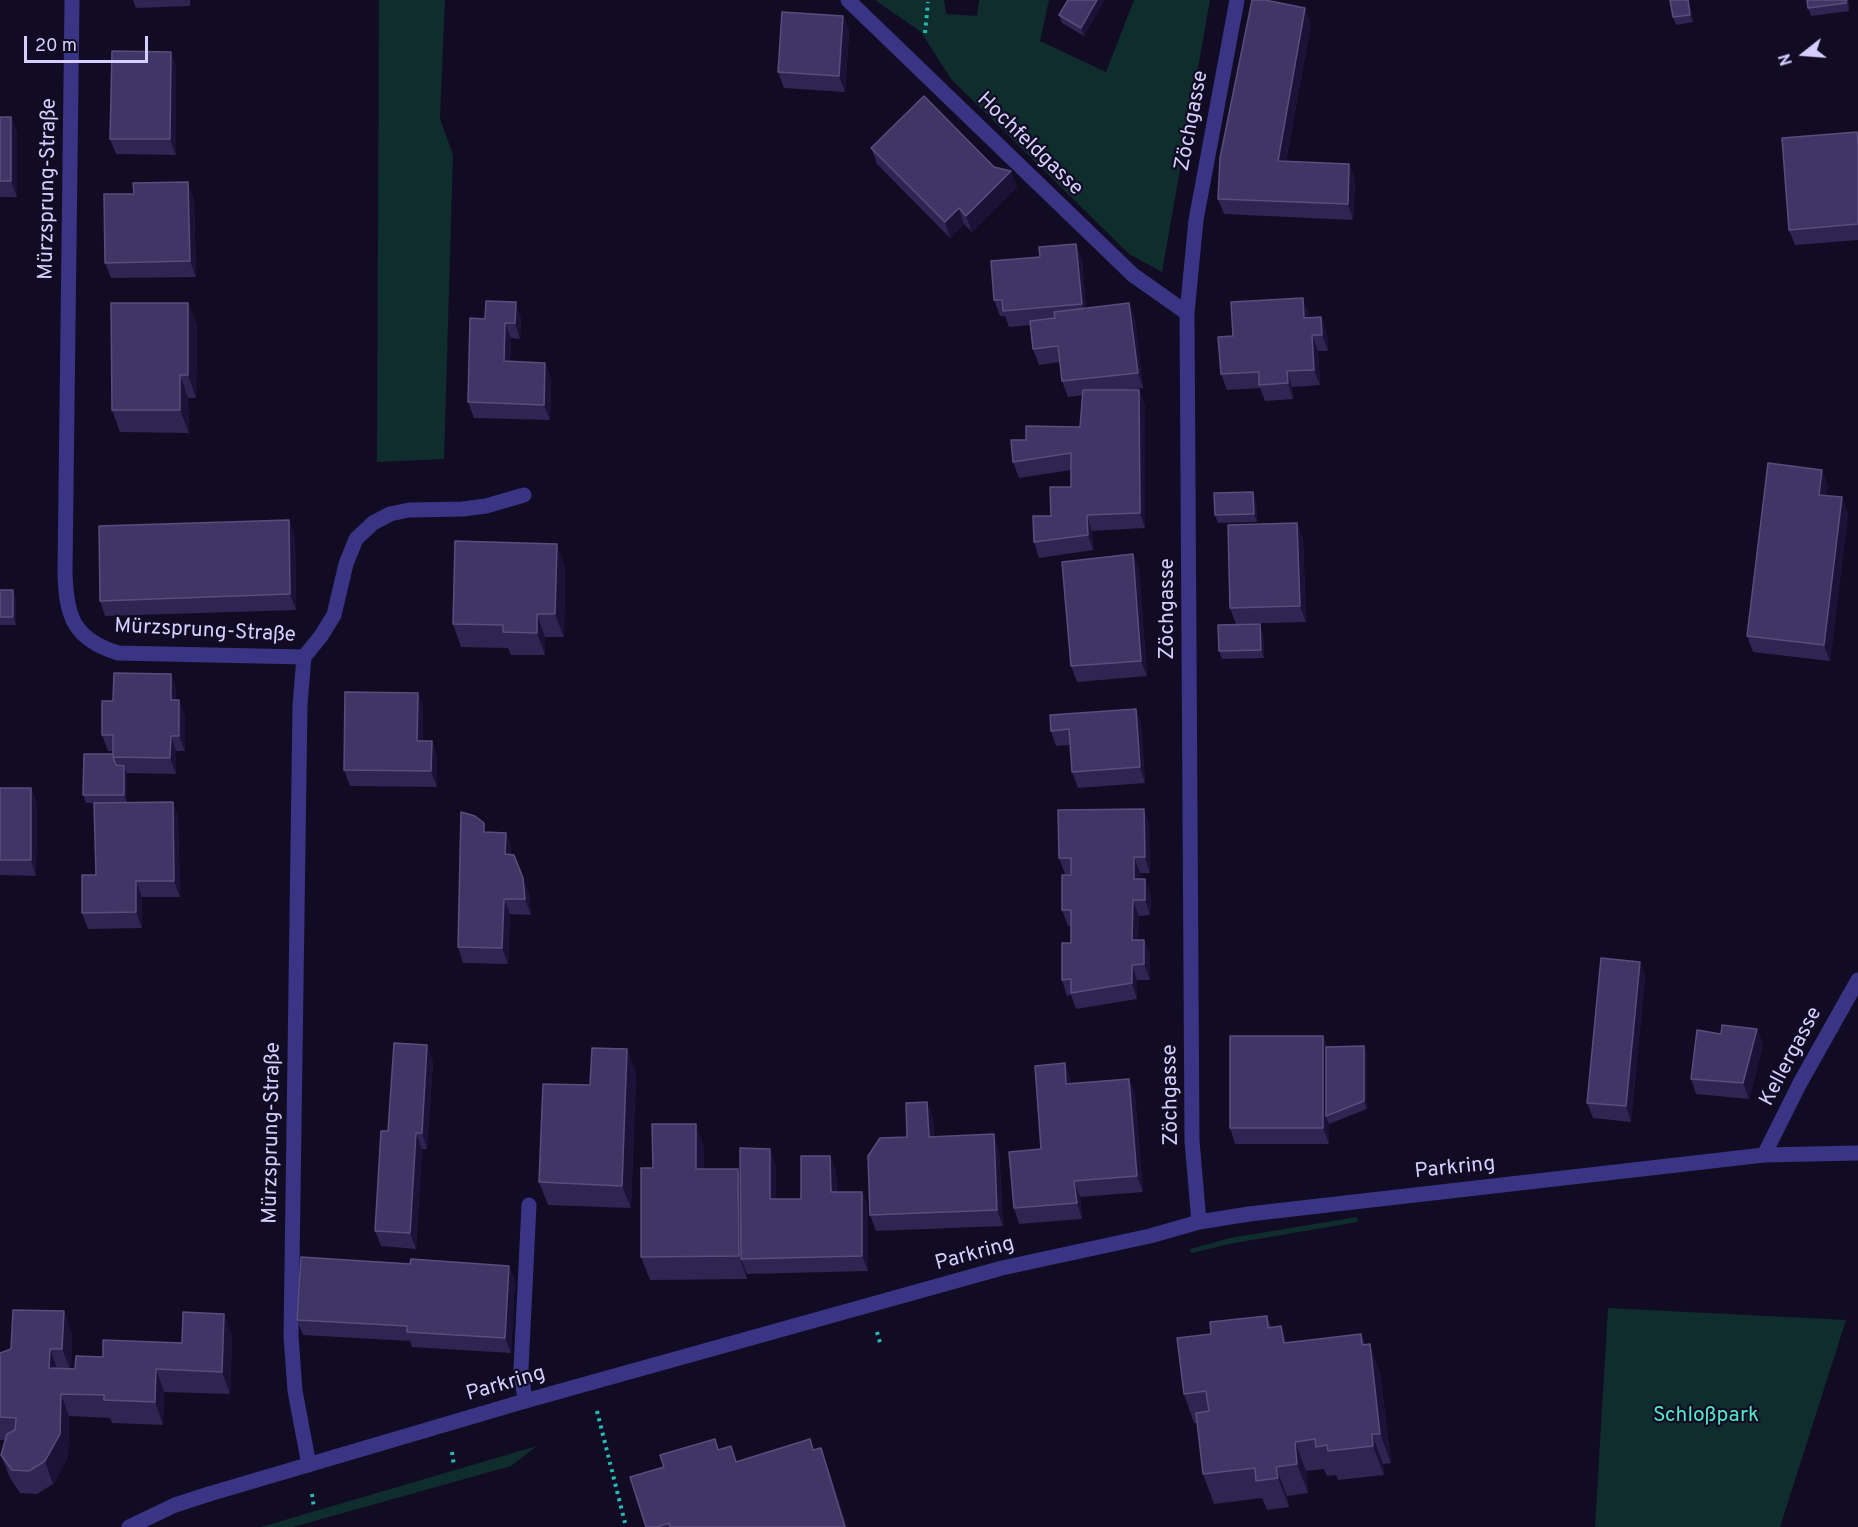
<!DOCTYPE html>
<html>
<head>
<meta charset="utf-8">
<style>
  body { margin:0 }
  #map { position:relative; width:1858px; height:1527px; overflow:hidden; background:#110c23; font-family:Overpass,sans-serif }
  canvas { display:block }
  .north { position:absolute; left:1774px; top:24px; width:60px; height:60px; -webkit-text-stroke:4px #110c23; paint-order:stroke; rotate:253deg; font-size:16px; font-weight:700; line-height:24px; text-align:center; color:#d5ceff }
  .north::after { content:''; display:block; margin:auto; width:21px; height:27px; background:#d5ceff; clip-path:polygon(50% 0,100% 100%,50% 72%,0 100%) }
  .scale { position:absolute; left:24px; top:36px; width:124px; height:27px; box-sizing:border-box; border:3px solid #d5ceff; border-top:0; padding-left:8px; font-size:18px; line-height:21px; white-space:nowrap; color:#d5ceff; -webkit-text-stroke:4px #110c23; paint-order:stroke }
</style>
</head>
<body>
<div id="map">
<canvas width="1858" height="1527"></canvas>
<div class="north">N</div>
<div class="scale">20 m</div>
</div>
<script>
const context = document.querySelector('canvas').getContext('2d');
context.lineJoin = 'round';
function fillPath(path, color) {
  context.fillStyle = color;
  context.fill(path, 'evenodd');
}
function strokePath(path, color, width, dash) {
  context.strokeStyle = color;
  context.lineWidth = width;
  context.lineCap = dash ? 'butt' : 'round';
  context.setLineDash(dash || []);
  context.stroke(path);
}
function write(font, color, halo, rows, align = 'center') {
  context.font = font + ' Overpass,sans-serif';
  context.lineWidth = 4.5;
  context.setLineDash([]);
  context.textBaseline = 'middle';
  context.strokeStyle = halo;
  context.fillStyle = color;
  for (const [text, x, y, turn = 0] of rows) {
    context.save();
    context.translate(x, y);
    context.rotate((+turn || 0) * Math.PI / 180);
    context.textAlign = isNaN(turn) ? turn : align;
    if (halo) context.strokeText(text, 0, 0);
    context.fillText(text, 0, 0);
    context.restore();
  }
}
const green = new Path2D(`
  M 379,0 L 445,0 L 440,119 L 453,155 L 444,459 L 377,462 Z
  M 875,0 L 944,0 L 946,14 L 977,16 L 979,0 L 1049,0 L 1040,41 L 1106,72 L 1134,0 L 1210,0 L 1162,272 L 1129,254 L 951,79 L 921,32 Z
  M 1357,1217 L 1358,1222 L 1234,1243 L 1191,1253 L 1190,1249 L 1230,1238 Z
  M 1608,1308 L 1846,1320 L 1780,1527 L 1595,1527 Z
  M 537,1446 L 511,1466 L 293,1527 L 261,1527 Z`);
const path = new Path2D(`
  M 925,33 L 928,2
  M 877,1332 L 881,1346
  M 597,1411 L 626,1527
  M 452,1452 L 454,1466
  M 312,1494 L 314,1508`);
const lane = new Path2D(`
  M 525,1401 L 521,1369 L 529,1205`);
const street = new Path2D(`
  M 72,0 L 65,572 C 66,616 73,639 118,653 L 304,657
  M 848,0 L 1133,275 L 1187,313
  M 304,657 L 300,705 L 291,1336 L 295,1391 L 309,1465
  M 304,657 L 321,636 L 334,615 L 346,564 L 356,539 L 373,523 L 390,514 L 409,510 L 463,509 L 486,506 L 524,495
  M 1764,1155 L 1800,1083 L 1858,980
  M 1199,1222 L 1192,1141 L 1187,313 L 1196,220 L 1237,0
  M 129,1527 L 175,1505 L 209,1494 L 525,1401 L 1002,1268 L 1150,1236 L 1199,1222 L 1249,1214 L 1764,1155 L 1858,1153`);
const wall = new Path2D(`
  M 133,0 L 190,0 L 190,6 L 136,8 Z
  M 1068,0 L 1104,0 L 1084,36 L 1062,23 L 1059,15 Z
  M 1670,0 L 1689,0 L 1693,22 L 1676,25 L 1673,17 Z
  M 1807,0 L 1848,0 L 1849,11 L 1811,16 L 1808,8 Z
  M 843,16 L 849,31 L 845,92 L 784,88 L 778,72 Z
  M 1311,23 L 1286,161 L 1349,164 L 1355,180 L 1353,220 L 1224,214 L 1218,199 Z
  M 176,67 L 176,155 L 116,154 L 110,139 Z
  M 0,117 L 11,117 L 17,133 L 17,197 L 0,197 Z
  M 1858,135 L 1858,240 L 1795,245 L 1789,230 Z
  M 871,148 L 994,167 L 1011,171 L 1017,187 L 972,232 L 964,224 L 950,238 L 877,164 Z
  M 194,198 L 196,277 L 111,278 L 105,263 Z
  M 1082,260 L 1086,308 L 1129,303 L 1135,319 L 1143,388 L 1128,390 L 1139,390 L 1145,406 L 1145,528 L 1092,531 L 1093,550 L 1039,558 L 1034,542 L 1071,487 L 1071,470 L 1019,478 L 1013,462 L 1026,440 L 1080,427 L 1083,395 L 1068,397 L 1062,381 L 1060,362 L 1039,365 L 1033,349 L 1030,325 L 1009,327 L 1005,316 L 1000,316 L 994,300 Z
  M 188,303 L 197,326 L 196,398 L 188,398 L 189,433 L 120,432 L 112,410 Z
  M 1309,313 L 1309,318 L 1327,333 L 1328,351 L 1318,351 L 1320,385 L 1292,387 L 1293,399 L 1265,401 L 1260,388 L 1227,390 L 1221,374 L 1233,336 Z
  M 521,318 L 520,339 L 511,338 L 510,362 L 551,378 L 550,420 L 474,418 L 468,402 L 485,319 Z
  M 1828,485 L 1826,496 L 1848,513 L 1830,661 L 1753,652 L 1747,636 Z
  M 1256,500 L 1257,522 L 1218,523 L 1215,515 Z
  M 295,536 L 296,610 L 105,616 L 100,601 Z
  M 1303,539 L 1306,622 L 1236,624 L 1230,608 Z
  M 1133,554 L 1139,569 L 1147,676 L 1077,682 L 1071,666 Z
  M 565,566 L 564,637 L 545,637 L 545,655 L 511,655 L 508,648 L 461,647 L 453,624 Z
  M 0,590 L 16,598 L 16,625 L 0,625 Z
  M 1263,632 L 1264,658 L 1222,659 L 1219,651 Z
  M 171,674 L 176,689 L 176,700 L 185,716 L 185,751 L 176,751 L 176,774 L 127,773 L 127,803 L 173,802 L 178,818 L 180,897 L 142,897 L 142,928 L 88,929 L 82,913 L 96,875 L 107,803 L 86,803 L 83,795 L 113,754 L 113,751 L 108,751 L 102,735 L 113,701 Z
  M 418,693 L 423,708 L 423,741 L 432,741 L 437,757 L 437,787 L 350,786 L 344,770 Z
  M 1136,709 L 1141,725 L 1145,783 L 1078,788 L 1072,772 L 1070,745 L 1056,746 L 1051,731 Z
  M 0,788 L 31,788 L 37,804 L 36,876 L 0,875 Z
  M 1144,809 L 1149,825 L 1150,873 L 1140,873 L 1140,879 L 1151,894 L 1150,915 L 1139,916 L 1138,940 L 1144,940 L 1150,956 L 1150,980 L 1137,980 L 1137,999 L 1076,1009 L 1071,995 L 1067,996 L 1062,980 L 1071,943 L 1071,926 L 1068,926 L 1062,910 L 1071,874 L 1065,874 L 1059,858 Z
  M 488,832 L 506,833 L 511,849 L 511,855 L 529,893 L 531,915 L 510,914 L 508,964 L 463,963 L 458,947 Z
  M 1640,962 L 1645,977 L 1631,1122 L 1593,1118 L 1587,1103 Z
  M 1757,1029 L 1763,1045 L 1749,1099 L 1696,1094 L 1691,1079 L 1721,1034 Z
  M 1323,1036 L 1327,1047 L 1364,1046 L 1367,1054 L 1367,1109 L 1329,1124 L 1329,1144 L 1235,1144 L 1230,1128 Z
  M 433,1061 L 427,1149 L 422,1149 L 416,1249 L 381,1246 L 375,1231 L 388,1131 Z
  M 636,1072 L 631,1208 L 548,1205 L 539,1182 L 590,1085 Z
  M 1071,1079 L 1071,1083 L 1129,1079 L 1135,1095 L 1143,1192 L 1080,1197 L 1082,1219 L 1019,1224 L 1014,1208 L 1041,1149 Z
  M 933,1118 L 934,1137 L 999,1150 L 1003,1226 L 876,1231 L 870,1215 L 907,1137 Z
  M 704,1147 L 704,1169 L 738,1169 L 740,1176 L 776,1165 L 776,1199 L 801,1199 L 830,1156 L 836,1172 L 837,1192 L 862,1192 L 868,1208 L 868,1271 L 747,1274 L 747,1279 L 650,1280 L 641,1257 L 653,1168 Z
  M 410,1264 L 509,1266 L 515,1281 L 511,1353 L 412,1347 L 410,1341 L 303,1335 L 297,1320 Z
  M 224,1314 L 232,1337 L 230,1394 L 164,1392 L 163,1425 L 112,1423 L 110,1418 L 69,1416 L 68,1457 L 53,1484 L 37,1494 L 20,1493 L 10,1478 L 1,1455 L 6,1440 L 0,1440 L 0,1353 L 72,1334 L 71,1369 L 75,1369 L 103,1357 L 182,1343 Z
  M 1267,1316 L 1271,1327 L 1281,1326 L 1287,1343 L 1361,1334 L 1365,1345 L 1380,1373 L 1391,1463 L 1383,1464 L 1384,1475 L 1338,1480 L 1336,1475 L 1327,1476 L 1324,1469 L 1306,1471 L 1308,1493 L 1287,1496 L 1289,1507 L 1267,1510 L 1262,1498 L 1214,1504 L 1203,1474 L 1197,1423 L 1194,1423 L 1184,1394 L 1211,1334 Z
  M 715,1439 L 719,1450 L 737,1462 L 814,1450 L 831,1477 L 847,1527 L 646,1527 L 664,1467 Z`);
const shadedWall = new Path2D(`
  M 1097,0 L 1104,0 L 1084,36 L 1081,28 Z
  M 1688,0 L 1689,0 L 1693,22 L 1690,15 Z
  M 1305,8 L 1311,23 L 1283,176 L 1278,161 Z
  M 843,16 L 849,31 L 845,92 L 839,76 Z
  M 171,52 L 176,67 L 176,155 L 170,139 Z
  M 11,117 L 17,133 L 17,197 L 11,181 Z
  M 1349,164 L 1355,180 L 1353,220 L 1348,204 Z
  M 1011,171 L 1017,187 L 972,232 L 966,216 Z
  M 188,182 L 194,198 L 196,277 L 190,261 Z
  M 959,208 L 964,224 L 950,238 L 945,222 Z
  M 1076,244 L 1082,260 L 1087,320 L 1082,304 Z
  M 1303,298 L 1309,313 L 1310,333 L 1304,318 Z
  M 516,302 L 521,318 L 520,339 L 515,323 Z
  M 188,303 L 197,326 L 196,398 L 188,375 Z
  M 1129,303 L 1135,319 L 1143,388 L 1138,373 Z
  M 1321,317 L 1327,333 L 1328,351 L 1322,335 Z
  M 505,323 L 511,338 L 510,377 L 504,361 Z
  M 1312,335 L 1318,351 L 1320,385 L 1314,370 Z
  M 545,363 L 551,378 L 550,420 L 544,405 Z
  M 1287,371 L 1292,387 L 1293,399 L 1288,383 Z
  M 180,375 L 188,398 L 189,433 L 180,410 Z
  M 1139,390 L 1145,406 L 1145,528 L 1140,513 Z
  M 1822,470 L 1828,485 L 1825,510 L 1819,495 Z
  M 1253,492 L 1256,500 L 1257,522 L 1254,514 Z
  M 1842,497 L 1848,513 L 1830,661 L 1824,645 Z
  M 1087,515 L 1092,531 L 1093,550 L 1088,535 Z
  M 289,520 L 295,536 L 296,610 L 290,594 Z
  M 1297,523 L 1303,539 L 1306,622 L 1300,606 Z
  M 557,544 L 565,566 L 564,637 L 555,614 Z
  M 1133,554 L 1139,569 L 1147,676 L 1141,661 Z
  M 13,590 L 16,598 L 16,625 L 13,617 Z
  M 537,614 L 545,637 L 545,655 L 537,633 Z
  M 1260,624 L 1263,632 L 1264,658 L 1261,650 Z
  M 171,674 L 176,689 L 176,716 L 171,700 Z
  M 418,693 L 423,708 L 423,757 L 417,741 Z
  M 179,700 L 185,716 L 185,751 L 179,736 Z
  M 1136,709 L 1141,725 L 1145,783 L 1140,767 Z
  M 171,736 L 176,751 L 176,774 L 170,758 Z
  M 432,741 L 437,757 L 437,787 L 431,771 Z
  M 124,766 L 127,774 L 127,803 L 124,795 Z
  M 31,788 L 37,804 L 36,876 L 31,860 Z
  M 173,802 L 178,818 L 180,897 L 174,881 Z
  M 1144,809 L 1149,825 L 1150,873 L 1145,857 Z
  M 506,833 L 511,849 L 510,870 L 505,854 Z
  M 1134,857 L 1140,873 L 1140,894 L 1134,879 Z
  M 523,878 L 529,893 L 531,915 L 525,899 Z
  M 1145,879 L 1151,894 L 1150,915 L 1145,900 Z
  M 136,881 L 142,897 L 142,928 L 136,912 Z
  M 504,899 L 510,914 L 508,964 L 502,948 Z
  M 1133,900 L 1139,916 L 1138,956 L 1132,940 Z
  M 1144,940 L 1150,956 L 1150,980 L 1144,964 Z
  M 1640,962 L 1645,977 L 1631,1122 L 1626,1106 Z
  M 1132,965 L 1137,980 L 1137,999 L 1132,983 Z
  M 1757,1029 L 1763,1045 L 1749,1099 L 1743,1083 Z
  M 1323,1036 L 1329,1051 L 1326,1116 L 1329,1124 L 1329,1144 L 1323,1128 Z
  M 427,1045 L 433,1061 L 427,1149 L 422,1133 Z
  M 1364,1046 L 1367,1054 L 1367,1109 L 1364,1101 Z
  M 627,1049 L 636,1072 L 631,1208 L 622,1186 Z
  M 1065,1063 L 1071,1079 L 1072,1099 L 1066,1084 Z
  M 1129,1079 L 1135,1095 L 1143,1192 L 1137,1176 Z
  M 927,1102 L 933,1118 L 934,1153 L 929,1137 Z
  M 696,1124 L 704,1147 L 704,1192 L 696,1169 Z
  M 416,1133 L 422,1149 L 416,1249 L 410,1233 Z
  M 994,1134 L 999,1150 L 1003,1226 L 997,1210 Z
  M 770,1149 L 776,1165 L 776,1215 L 770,1199 Z
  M 830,1156 L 836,1172 L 837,1208 L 831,1192 Z
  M 738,1169 L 746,1192 L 741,1259 L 747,1274 L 747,1279 L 739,1256 Z
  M 1074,1181 L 1080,1197 L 1082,1219 L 1077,1203 Z
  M 862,1192 L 868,1208 L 868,1271 L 862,1256 Z
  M 509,1266 L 515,1281 L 511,1353 L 505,1338 Z
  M 64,1311 L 72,1334 L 71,1371 L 62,1349 Z
  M 224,1314 L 232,1337 L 230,1394 L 222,1372 Z
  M 1281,1326 L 1292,1356 L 1284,1343 Z
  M 1370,1344 L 1380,1373 L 1391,1463 L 1380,1434 Z
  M 50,1349 L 58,1371 L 49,1368 Z
  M 156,1369 L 164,1392 L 163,1425 L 155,1402 Z
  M 61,1394 L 69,1416 L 68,1457 L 53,1484 L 45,1461 Z
  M 1372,1434 L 1383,1464 L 1384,1475 L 1373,1446 Z
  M 1295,1442 L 1306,1471 L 1308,1493 L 1297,1464 Z
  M 821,1448 L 831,1477 L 847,1527 L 845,1527 Z
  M 1276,1467 L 1287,1496 L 1289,1507 L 1278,1478 Z`);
const building = new Path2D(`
  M 1068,0 L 1097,0 L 1081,28 L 1059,15 Z
  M 1252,0 L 1265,0 L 1305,8 L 1278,161 L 1349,164 L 1348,204 L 1218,199 L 1220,158 Z
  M 1670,0 L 1688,0 L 1690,15 L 1673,17 Z
  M 1807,0 L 1846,0 L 1846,3 L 1808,8 Z
  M 782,12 L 843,16 L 839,76 L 778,72 Z
  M 112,51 L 171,52 L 170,139 L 110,139 Z
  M 924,96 L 994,167 L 1011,171 L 966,216 L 959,208 L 945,222 L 871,148 Z
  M 0,117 L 11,117 L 11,181 L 0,181 Z
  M 1857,132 L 1858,145 L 1858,224 L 1789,230 L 1782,138 Z
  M 188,182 L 190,261 L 105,263 L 104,194 L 134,194 L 133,183 Z
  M 1076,244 L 1082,304 L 1003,311 L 1002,300 L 994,300 L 991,261 L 1040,257 L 1039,247 Z
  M 1303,298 L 1304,318 L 1321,317 L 1322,335 L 1312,335 L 1314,370 L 1287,371 L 1288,383 L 1259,385 L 1259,372 L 1221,374 L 1218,337 L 1233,336 L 1231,302 Z
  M 486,301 L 516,302 L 515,323 L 505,323 L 504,361 L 545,363 L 544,405 L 468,402 L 470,318 L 485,319 Z
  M 111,303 L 188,303 L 188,375 L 180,375 L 180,410 L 112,410 Z
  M 1129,303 L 1138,373 L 1062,381 L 1058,346 L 1033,349 L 1030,321 L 1055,318 L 1054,312 Z
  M 1083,390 L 1139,390 L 1140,513 L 1087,515 L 1088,535 L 1034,542 L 1033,516 L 1051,516 L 1050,487 L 1071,487 L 1071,453 L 1013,462 L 1011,440 L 1026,440 L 1026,426 L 1080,427 Z
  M 1768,463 L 1822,470 L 1819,495 L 1842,497 L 1824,645 L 1747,636 Z
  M 1253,492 L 1254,514 L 1215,515 L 1214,493 Z
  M 289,520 L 290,594 L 100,601 L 99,526 Z
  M 1297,523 L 1300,606 L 1230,608 L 1228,525 Z
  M 455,541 L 557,544 L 555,614 L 537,614 L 537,633 L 503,632 L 503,625 L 453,624 Z
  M 1133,554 L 1141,661 L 1071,666 L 1062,562 Z
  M 0,590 L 13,590 L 13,617 L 0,617 Z
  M 1260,624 L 1261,650 L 1219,651 L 1218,625 Z
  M 114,673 L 171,674 L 171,700 L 179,700 L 179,736 L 171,736 L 170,758 L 113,757 L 113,735 L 102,735 L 102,701 L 113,701 Z
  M 345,692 L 418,693 L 417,741 L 432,741 L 431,771 L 344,770 Z
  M 1136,709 L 1140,767 L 1072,772 L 1069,729 L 1051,731 L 1050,715 Z
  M 84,754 L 113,754 L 113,757 L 116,765 L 124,766 L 124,795 L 83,795 Z
  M 0,788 L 31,788 L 31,860 L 0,860 Z
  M 173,802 L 174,881 L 136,881 L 136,912 L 82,913 L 82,875 L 96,875 L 94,803 Z
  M 1144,809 L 1145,857 L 1134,857 L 1134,879 L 1145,879 L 1145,900 L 1133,900 L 1132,940 L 1144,940 L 1144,964 L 1132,965 L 1132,983 L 1071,993 L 1071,979 L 1062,980 L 1062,943 L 1071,943 L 1071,910 L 1062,910 L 1062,875 L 1071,875 L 1071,858 L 1059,858 L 1058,810 Z
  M 461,812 L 475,816 L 484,823 L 484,832 L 506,833 L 505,854 L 514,855 L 523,878 L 525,899 L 504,899 L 502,948 L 458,947 Z
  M 1601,958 L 1640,962 L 1626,1106 L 1587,1103 Z
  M 1722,1025 L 1757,1029 L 1743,1083 L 1691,1079 L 1697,1030 L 1721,1034 Z
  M 1230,1036 L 1323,1036 L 1323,1128 L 1230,1128 Z
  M 394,1043 L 427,1045 L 422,1133 L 416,1133 L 410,1233 L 375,1231 L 381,1131 L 388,1131 Z
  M 1364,1046 L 1364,1101 L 1326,1116 L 1326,1047 Z
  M 592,1048 L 627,1049 L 622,1186 L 539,1182 L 543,1084 L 590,1085 Z
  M 1065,1063 L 1066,1084 L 1129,1079 L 1137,1176 L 1074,1181 L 1077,1203 L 1014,1208 L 1009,1152 L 1041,1149 L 1035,1066 Z
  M 927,1102 L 929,1137 L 994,1134 L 997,1210 L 870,1215 L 868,1156 L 880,1138 L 907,1137 L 906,1103 Z
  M 652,1124 L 696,1124 L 696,1169 L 738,1169 L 739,1256 L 641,1257 L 641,1168 L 653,1168 Z
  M 740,1148 L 770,1149 L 770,1199 L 801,1199 L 801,1156 L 830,1156 L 831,1192 L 862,1192 L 862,1256 L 741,1259 Z
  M 301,1257 L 410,1264 L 411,1259 L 509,1266 L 505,1338 L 407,1332 L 407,1326 L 297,1320 Z
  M 13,1310 L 64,1311 L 62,1349 L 50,1349 L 49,1368 L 75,1369 L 76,1356 L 103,1357 L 103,1340 L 182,1343 L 183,1312 L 224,1314 L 222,1372 L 156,1369 L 155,1402 L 104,1400 L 104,1395 L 61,1394 L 60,1434 L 45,1461 L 29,1471 L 12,1470 L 1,1455 L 7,1434 L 15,1430 L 16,1418 L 0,1417 L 0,1353 L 11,1349 Z
  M 1267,1316 L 1268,1328 L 1281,1326 L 1284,1343 L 1361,1334 L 1362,1345 L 1370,1344 L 1380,1434 L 1372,1434 L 1373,1446 L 1328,1451 L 1327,1445 L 1316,1447 L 1315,1439 L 1295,1442 L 1297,1464 L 1276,1467 L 1278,1478 L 1256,1481 L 1255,1468 L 1203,1474 L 1196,1413 L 1209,1411 L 1206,1391 L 1184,1394 L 1177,1338 L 1211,1334 L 1210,1322 Z
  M 715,1439 L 718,1450 L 731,1446 L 736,1462 L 810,1439 L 813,1450 L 821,1448 L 845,1527 L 670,1527 L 669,1523 L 657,1527 L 646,1527 L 630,1477 L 664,1467 L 660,1455 Z`);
const streetNames = [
  ["Zöchgasse",1193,121,-79],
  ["Hochfeldgasse",1029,145,44],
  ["Mürzsprung-Straße",49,189,-89],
  ["Zöchgasse",1169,609,-90],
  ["Mürzsprung-Straße",205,632,3],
  ["Kellergasse",1792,1057,-62],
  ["Zöchgasse",1172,1095,-91],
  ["Mürzsprung-Straße",273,1133,-89],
  ["Parkring",1455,1169,-6],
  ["Parkring",975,1255,-15],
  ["Parkring",506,1385,-16]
];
const parkNames = [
  ["Schloßpark",1706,1417]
];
fillPath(green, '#0f2d2d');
strokePath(path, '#26bbb7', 4, [3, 4.5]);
strokePath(lane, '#3a3485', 15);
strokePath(street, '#3a3485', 15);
fillPath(wall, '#2f2452');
fillPath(shadedWall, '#1b1337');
fillPath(building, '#403665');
strokePath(building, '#584e7d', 1.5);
write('21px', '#d5ceff', '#110c23', streetNames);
write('21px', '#52e7c7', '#110c23', parkNames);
</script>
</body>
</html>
